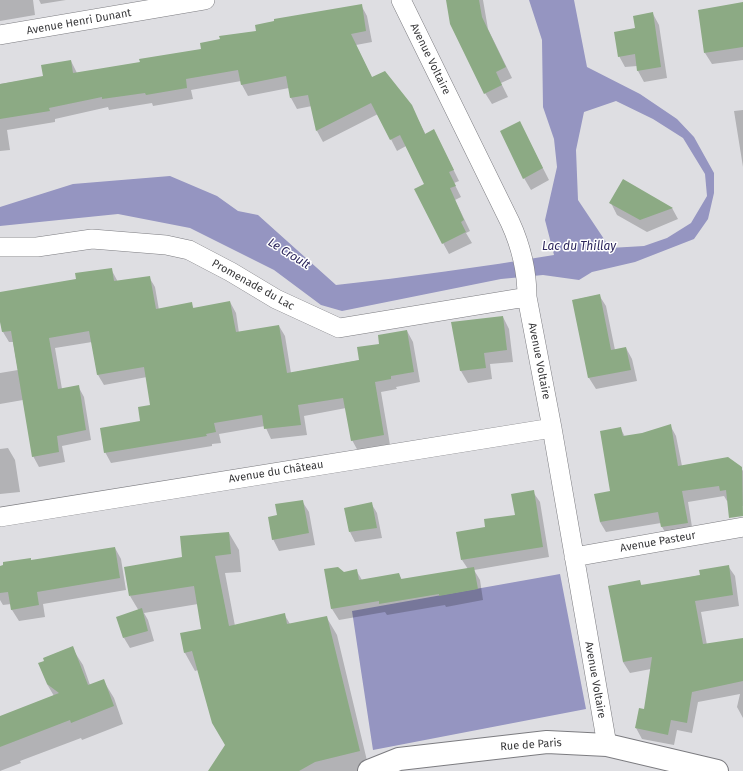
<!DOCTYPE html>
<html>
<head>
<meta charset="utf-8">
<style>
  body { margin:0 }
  canvas { display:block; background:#dedee2 }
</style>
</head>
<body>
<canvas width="743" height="771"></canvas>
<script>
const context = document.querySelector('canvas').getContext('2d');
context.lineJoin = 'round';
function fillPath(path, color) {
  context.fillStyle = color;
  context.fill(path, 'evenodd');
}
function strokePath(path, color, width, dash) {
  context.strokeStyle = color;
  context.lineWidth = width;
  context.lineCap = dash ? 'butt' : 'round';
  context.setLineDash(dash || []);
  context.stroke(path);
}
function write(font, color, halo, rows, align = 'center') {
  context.font = font + ' "Fira Sans",sans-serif';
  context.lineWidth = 3;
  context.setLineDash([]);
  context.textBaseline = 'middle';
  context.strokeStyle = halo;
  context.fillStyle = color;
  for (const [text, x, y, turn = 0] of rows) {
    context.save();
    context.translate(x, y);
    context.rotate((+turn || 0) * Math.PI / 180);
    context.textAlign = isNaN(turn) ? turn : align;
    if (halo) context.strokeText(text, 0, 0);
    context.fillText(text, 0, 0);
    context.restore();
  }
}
const forest = new Path2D(`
  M 529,0 L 574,0 L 587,67 L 640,94 L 677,119 L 694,137 L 714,173 L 714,193 L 708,219 L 694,239 L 635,262 L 592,272 L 579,280 L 543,275 L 501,279 L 342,311 L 321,305 L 274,270 L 190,228 L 118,214 L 0,226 L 0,207 L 73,184 L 170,176 L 217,196 L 238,211 L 258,215 L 336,285 C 409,277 481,267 554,255 L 545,220 L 557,167 L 554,139 L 543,107 L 542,40 ZM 616,101 L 653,119 L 683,138 L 705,174 L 707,196 L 691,223 L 667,238 L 644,246 L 610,248 L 578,200 L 576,150 L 584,112 Z
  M 560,574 L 586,709 L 373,750 L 352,611 Z`);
const shadow = new Path2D(`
  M 0,0 L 33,0 L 35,15 L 0,21 Z
  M 39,0 L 66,0 L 41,4 Z
  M 447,0 L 483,0 L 488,29 L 512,78 L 501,83 L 508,97 L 492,104 L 485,93 Z
  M 743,3 L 743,60 L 712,64 L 705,53 Z
  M 361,5 L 367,16 L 372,42 L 356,45 L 372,78 L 411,106 L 426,135 L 434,130 L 459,181 L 454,183 L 461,197 L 455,200 L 470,231 L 466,233 L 472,243 L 449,254 L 443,243 L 425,185 L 406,146 L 397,151 L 378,114 L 323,142 L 317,131 L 312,106 L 297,109 L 291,98 L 289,88 L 248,96 L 242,85 L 241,81 L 191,90 L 193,99 L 153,106 L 152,103 L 109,110 L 108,107 L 55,119 L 55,122 L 7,130 L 10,150 L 0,151 L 0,84 L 44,77 L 71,61 L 77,73 L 141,63 L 202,50 L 257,31 Z
  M 653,14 L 659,25 L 667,78 L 644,82 L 638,71 L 637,66 L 625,67 L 619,56 L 636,29 Z
  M 743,110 L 743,167 L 734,111 Z
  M 520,123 L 549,180 L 531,190 L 524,178 Z
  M 623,181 L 672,208 L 678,219 L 647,232 L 617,215 L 611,203 Z
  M 111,269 L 118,282 L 149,277 L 155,287 L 159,310 L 191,303 L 194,309 L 230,302 L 236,313 L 239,333 L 279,326 L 285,336 L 291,373 L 360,360 L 381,345 L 407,331 L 413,342 L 420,382 L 396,387 L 397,389 L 381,392 L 390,445 L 358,451 L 352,440 L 346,408 L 304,416 L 307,435 L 271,439 L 265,426 L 219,434 L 221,443 L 212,444 L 212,446 L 111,463 L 105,452 L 141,422 L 152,406 L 147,377 L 104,385 L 98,375 L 92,342 L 55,348 L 62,389 L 78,386 L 84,397 L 91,440 L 62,446 L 65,462 L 39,467 L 33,456 L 23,400 L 0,404 L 0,373 L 18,370 L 13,342 L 9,342 L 3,332 L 0,317 L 0,294 L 77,280 Z
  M 599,295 L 606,306 L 615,350 L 626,348 L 632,359 L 637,381 L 596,389 L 589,378 L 573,300 Z
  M 503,317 L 509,329 L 513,362 L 490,364 L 492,379 L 468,383 L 461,371 L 453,323 Z
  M 670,425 L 676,436 L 682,466 L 741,468 L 743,471 L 743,506 L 734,508 L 729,500 L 727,501 L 724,496 L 688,502 L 693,533 L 668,537 L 662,527 L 661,523 L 606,532 L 600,522 L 611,492 L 621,429 L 625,437 L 642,434 Z
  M 8,448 L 15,460 L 20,492 L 0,494 L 0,449 Z
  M 533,492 L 540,502 L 549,557 L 474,570 L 480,580 L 483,600 L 446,607 L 445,605 L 387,615 L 385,612 L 339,620 L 332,609 L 344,573 L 356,570 L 362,580 L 399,574 L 402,580 L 468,569 L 462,560 L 487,528 L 516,516 Z
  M 302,501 L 309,512 L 315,545 L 279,551 L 273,539 L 279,516 Z
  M 371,503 L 377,513 L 382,538 L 355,542 L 350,532 Z
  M 229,533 L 239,550 L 241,572 L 225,573 L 235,626 L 284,614 L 290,624 L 327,618 L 337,635 L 369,769 L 360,771 L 209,771 L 226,746 L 198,670 L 195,671 L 185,653 L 182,634 L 202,630 L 198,604 L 144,613 L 148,620 L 154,641 L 130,648 L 124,638 L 139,611 L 130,596 L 184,557 Z
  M 115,548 L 121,559 L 126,590 L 43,604 L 45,617 L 19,621 L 12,610 L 11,604 L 3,605 L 0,600 L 0,567 Z
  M 728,566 L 735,576 L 739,606 L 701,612 L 707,645 L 743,639 L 743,718 L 737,707 L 740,694 L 698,702 L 692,733 L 677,730 L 674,745 L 642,739 L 636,728 L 645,710 L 651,669 L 630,673 L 623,662 L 640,582 L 642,586 L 701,575 Z
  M 72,648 L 83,665 L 90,685 L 103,680 L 114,698 L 123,724 L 82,740 L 81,738 L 20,761 L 21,763 L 0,771 L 0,718 L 54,696 L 47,684 Z`);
const building = new Path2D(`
  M 446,0 L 479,0 L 482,17 L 506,67 L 496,72 L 502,85 L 484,94 L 450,24 Z
  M 743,2 L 743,47 L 704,53 L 698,10 Z
  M 362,4 L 366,31 L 351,34 L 372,77 L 385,71 L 412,105 L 425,134 L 434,129 L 454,170 L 449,172 L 456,186 L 450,188 L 464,220 L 461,222 L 466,232 L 442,244 L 414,189 L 424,184 L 400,135 L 390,140 L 371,103 L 316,131 L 308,95 L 290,98 L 286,76 L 241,85 L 238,70 L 186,79 L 187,88 L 146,95 L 145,93 L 102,99 L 102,97 L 49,108 L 50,111 L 0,119 L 0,84 L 43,76 L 41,65 L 71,60 L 73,73 L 140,62 L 139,59 L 201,49 L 200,43 L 220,39 L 219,36 L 256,31 L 255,25 L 274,21 L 274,19 Z
  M 653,12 L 661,67 L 637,71 L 635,54 L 618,57 L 614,32 L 635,28 L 633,16 Z
  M 520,121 L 543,168 L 523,179 L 500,131 Z
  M 623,179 L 673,208 L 640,220 L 609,203 Z
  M 112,268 L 114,281 L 150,276 L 156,309 L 192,302 L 193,308 L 230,301 L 236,332 L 279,325 L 287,373 L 359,360 L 357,347 L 379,344 L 378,335 L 407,330 L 414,372 L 391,376 L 391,379 L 375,382 L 384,435 L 351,441 L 343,398 L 298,405 L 301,425 L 264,429 L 262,415 L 214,423 L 216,432 L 206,434 L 207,436 L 104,453 L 100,428 L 140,421 L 138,407 L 150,405 L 144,367 L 97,375 L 89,331 L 49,338 L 58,389 L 79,385 L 86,430 L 57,436 L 59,452 L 32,457 L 11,331 L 2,332 L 0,322 L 0,292 L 76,279 L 75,273 Z
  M 600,294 L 611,350 L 626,347 L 631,370 L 588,378 L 572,300 Z
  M 503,316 L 507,350 L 484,353 L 486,368 L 460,371 L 451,322 Z
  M 671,424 L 678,466 L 728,457 L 742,467 L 743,516 L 729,518 L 726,490 L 720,491 L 719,486 L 682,491 L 688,523 L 661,527 L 658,512 L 600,522 L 594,494 L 610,491 L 600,431 L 621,427 L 623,436 L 642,433 Z
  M 534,490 L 543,547 L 461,560 L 456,532 L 485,527 L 484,519 L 515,515 L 511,494 Z
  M 303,500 L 309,533 L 272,540 L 268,517 L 277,515 L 275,504 Z
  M 372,502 L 377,528 L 349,532 L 344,508 Z
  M 229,532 L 231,554 L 215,556 L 229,626 L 285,613 L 287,624 L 327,616 L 360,751 L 315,762 L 299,771 L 208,771 L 225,745 L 212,723 L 192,651 L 184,653 L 180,633 L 201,629 L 194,586 L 129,596 L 124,567 L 182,557 L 180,536 Z
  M 115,547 L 120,578 L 37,592 L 39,605 L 11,610 L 8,592 L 0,593 L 0,566 L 3,565 L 3,562 L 31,558 L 31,560 Z
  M 729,565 L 733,595 L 695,601 L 703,644 L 743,638 L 743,681 L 692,692 L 687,723 L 671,720 L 668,735 L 635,728 L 639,708 L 644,709 L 652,657 L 623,662 L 608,586 L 640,580 L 641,585 L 700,575 L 699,570 Z
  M 338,567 L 344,572 L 357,569 L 359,580 L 399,573 L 401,579 L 474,567 L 478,589 L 439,596 L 439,594 L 379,604 L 379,601 L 331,609 L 324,569 Z
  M 142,608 L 148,631 L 123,638 L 116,617 Z
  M 73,646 L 88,685 L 104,679 L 114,706 L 71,723 L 70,720 L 0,747 L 0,716 L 59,693 L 47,684 L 38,663 L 44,661 L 43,658 Z`);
const minor = new Path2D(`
  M 401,0 L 510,222 C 521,246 527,271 527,297 L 552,428 L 607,745
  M 0,35 L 205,0
  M 0,247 L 37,247 L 92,239 L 166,245 L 189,250 L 231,272 L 276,299 L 339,328 L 527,297
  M 0,517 L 552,428
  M 574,557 L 743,527`);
const tertiary = new Path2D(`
  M 369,771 L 399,759 L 547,742 L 607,745 L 717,771`);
const streetNames = [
  ["Avenue Henri Dunant",79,22,-10],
  ["Avenue Voltaire",430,59,64],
  ["Promenade du Lac",253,285,29],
  ["Avenue Voltaire",539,361,79],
  ["Avenue du Château",276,472,-9],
  ["Avenue Pasteur",658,542,-10],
  ["Avenue Voltaire",595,680,80],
  ["Rue de Paris",531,745,-4]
];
const waterNames = [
  ["Lac du Thillay",579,247],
  ["Le Croult",289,254,32]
];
fillPath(forest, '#9595c1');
fillPath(shadow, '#0003');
fillPath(building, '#8caa84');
strokePath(minor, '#7c7c80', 20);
strokePath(tertiary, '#7c7c80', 24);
strokePath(minor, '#fff', 19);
strokePath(tertiary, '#fff', 22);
write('11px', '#38383a', '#fff', streetNames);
write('italic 12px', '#2b245b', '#fff', waterNames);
</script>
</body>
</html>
